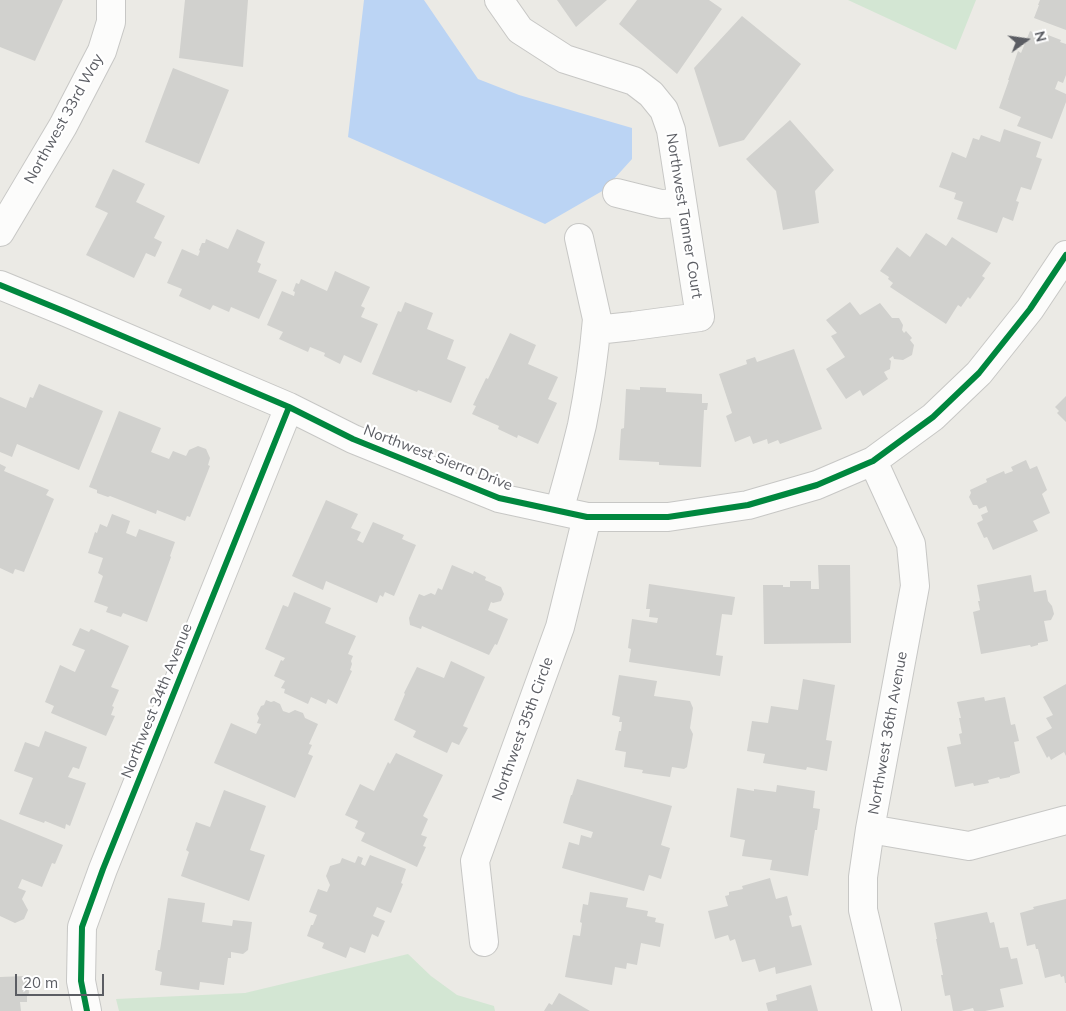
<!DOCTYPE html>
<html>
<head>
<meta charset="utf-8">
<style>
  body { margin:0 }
  #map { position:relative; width:1066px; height:1011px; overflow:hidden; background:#ebeae5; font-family:Mulish,sans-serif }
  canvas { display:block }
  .north { position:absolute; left:1001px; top:15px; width:50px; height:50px; -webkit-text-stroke:4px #fff; paint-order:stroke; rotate:76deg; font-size:14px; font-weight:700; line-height:20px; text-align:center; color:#5b5d63 }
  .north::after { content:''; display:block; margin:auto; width:18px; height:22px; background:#5b5d63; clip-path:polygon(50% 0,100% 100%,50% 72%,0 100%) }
  .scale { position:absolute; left:15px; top:974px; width:89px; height:22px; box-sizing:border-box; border:2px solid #5b5d63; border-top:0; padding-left:6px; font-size:15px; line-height:18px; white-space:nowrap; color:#5b5d63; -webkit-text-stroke:4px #fff; paint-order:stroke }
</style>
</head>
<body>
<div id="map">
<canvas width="1066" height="1011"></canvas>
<div class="north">N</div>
<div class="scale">20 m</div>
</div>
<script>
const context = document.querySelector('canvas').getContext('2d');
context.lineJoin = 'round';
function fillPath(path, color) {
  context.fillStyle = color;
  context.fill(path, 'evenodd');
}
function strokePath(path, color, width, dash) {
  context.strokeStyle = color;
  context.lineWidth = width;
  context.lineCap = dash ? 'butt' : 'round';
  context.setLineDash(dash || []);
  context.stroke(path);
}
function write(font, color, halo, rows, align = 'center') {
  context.font = font + ' Mulish,sans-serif';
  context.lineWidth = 4.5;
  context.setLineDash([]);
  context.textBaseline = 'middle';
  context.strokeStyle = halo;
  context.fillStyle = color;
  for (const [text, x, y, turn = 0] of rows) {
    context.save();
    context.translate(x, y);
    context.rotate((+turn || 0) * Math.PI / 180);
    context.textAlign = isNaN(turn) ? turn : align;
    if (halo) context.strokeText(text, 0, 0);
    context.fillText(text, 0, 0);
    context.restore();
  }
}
const green = new Path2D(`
  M 848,0 L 976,0 L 956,50 Z
  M 408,954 L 431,976 L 457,995 L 494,1006 L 495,1011 L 119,1011 L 116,999 L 245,993 Z`);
const water = new Path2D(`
  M 364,0 L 424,0 L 478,79 L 519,95 L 632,128 L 632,159 L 604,190 L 545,224 L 348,137 Z`);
const building = new Path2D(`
  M 0,0 L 63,0 L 35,61 L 0,47 Z
  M 185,0 L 248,0 L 243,67 L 179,58 Z
  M 557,0 L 607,0 L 576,27 Z
  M 637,0 L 709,0 L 722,9 L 677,74 L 619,24 Z
  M 1040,0 L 1066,0 L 1066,30 L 1034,18 L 1039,5 L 1038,5 Z
  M 742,16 L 801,64 L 744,140 L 719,147 L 694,68 Z
  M 1030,31 L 1047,38 L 1048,35 L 1061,40 L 1060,42 L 1066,44 L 1066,75 L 1063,83 L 1058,81 L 1055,89 L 1066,94 L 1066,102 L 1052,139 L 1017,126 L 1021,117 L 999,108 L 1009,80 L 1008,80 L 1018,51 L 1021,53 Z
  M 173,68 L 229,90 L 199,164 L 145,142 Z
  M 790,120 L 834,170 L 815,191 L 819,223 L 783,230 L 776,191 L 746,159 Z
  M 1004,129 L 1041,142 L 1036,157 L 1042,159 L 1031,190 L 1021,187 L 1016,201 L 1019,202 L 1013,221 L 1003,217 L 997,233 L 957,219 L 963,202 L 954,199 L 956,193 L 939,187 L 952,152 L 966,158 L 973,138 L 979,140 L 981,135 L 1000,142 Z
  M 113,169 L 145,184 L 136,202 L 165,216 L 154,238 L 162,242 L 155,257 L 146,253 L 134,278 L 86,255 L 108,213 L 95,207 Z
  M 237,229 L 265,242 L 257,262 L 261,264 L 258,272 L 277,280 L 259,319 L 231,307 L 229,312 L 213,305 L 210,310 L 179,296 L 182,289 L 167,283 L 182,249 L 198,256 L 200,251 L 199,250 L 202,243 L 205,243 L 206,239 L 228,249 Z
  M 926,233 L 946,246 L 952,237 L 991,263 L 982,276 L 985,278 L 970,299 L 968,297 L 961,307 L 958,305 L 946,324 L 890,287 L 893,283 L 888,279 L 889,277 L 880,271 L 897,247 L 910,257 Z
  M 335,271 L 370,287 L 361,306 L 365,308 L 361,317 L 378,324 L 361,363 L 344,355 L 340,364 L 324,356 L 325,353 L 310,347 L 308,352 L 279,339 L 283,332 L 267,325 L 282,291 L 294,296 L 295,292 L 293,291 L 296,283 L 299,284 L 301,279 L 327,291 Z
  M 405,302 L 433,313 L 427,329 L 454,340 L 447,359 L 466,367 L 451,403 L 418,390 L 417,392 L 372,374 L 398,311 L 401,312 Z
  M 850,302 L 860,315 L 880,303 L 892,318 L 899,318 L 903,325 L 902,330 L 904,333 L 906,331 L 912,338 L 910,340 L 914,345 L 912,355 L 903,360 L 894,359 L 893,356 L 889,359 L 891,361 L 890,369 L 884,372 L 888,379 L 863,396 L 860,390 L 846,399 L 826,369 L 845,357 L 831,336 L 837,333 L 826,320 Z
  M 510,333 L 536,345 L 528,364 L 558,377 L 548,399 L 557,403 L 538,444 L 518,435 L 517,438 L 498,429 L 499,426 L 472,414 L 476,406 L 473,405 L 486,378 L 488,379 Z
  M 794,349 L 822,429 L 780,444 L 778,440 L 768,444 L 767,439 L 753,444 L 750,436 L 735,442 L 726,416 L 732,413 L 719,374 L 747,364 L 746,360 L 755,357 L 757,362 Z
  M 39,384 L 103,411 L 79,470 L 17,444 L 12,457 L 0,452 L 0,397 L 26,408 L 30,397 L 33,398 Z
  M 640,387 L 666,388 L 666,392 L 702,394 L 702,403 L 708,403 L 707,410 L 704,410 L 701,467 L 659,465 L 659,462 L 619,460 L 621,429 L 624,428 L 626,389 L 640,390 Z
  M 1066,396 L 1066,422 L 1057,413 L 1059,411 L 1055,407 Z
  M 119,411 L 161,428 L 151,452 L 169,459 L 173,451 L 186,456 L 189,450 L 198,446 L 206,449 L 210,458 L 208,465 L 210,466 L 190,517 L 187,516 L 185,521 L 157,510 L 156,514 L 110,496 L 108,497 L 97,493 L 97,490 L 89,487 Z
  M 1026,460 L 1030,469 L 1037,466 L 1047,490 L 1042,494 L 1050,513 L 1033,521 L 1038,531 L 993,550 L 987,537 L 984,538 L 977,523 L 983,520 L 981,515 L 988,512 L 986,506 L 979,509 L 977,505 L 973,505 L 969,497 L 971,493 L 970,490 L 987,482 L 986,479 L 1004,471 L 1005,474 L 1013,471 L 1011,467 Z
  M 0,464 L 6,467 L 4,471 L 49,490 L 46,495 L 54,499 L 24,572 L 15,569 L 13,574 L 0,568 Z
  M 326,500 L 358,514 L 351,528 L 361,532 L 357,540 L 363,543 L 373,522 L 404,535 L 402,539 L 416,545 L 394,596 L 385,592 L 383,597 L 380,595 L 377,603 L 326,581 L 323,590 L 292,576 Z
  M 112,514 L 130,521 L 126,533 L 136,537 L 139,529 L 175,542 L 170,556 L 171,557 L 147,622 L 123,613 L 121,617 L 106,612 L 108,607 L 94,602 L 103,576 L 98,573 L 103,558 L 88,553 L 95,532 L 97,533 L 100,524 L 107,527 Z
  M 452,565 L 473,574 L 474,571 L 486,577 L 485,580 L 501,587 L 504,594 L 501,601 L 493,603 L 491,602 L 488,610 L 508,619 L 497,645 L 495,644 L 489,655 L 422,626 L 421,629 L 410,625 L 409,618 L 419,594 L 424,596 L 431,593 L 435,595 L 438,588 L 442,590 Z
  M 818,565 L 850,565 L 851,643 L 764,644 L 763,585 L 783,585 L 783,587 L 790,587 L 790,581 L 811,581 L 811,589 L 819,589 Z
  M 1031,575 L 1034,592 L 1046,590 L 1048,601 L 1052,606 L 1054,614 L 1051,620 L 1044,621 L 1048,641 L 1038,643 L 1038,645 L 1031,647 L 1030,645 L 981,654 L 973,612 L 980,610 L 978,601 L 980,601 L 977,585 Z
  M 649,584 L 735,597 L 732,615 L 722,614 L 716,655 L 723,656 L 720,676 L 629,662 L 631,649 L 628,648 L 632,619 L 657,623 L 658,618 L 649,617 L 650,609 L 646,609 Z
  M 294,592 L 331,608 L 325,623 L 356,636 L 348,654 L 353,656 L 351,661 L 352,664 L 350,670 L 352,671 L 337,704 L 328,699 L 326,704 L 311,697 L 308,704 L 284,693 L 285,689 L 281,688 L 285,681 L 274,676 L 281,660 L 283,661 L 285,658 L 265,649 L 283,605 L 288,607 Z
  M 80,628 L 89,632 L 91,629 L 129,646 L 111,687 L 119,690 L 112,706 L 114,707 L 111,715 L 115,716 L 106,736 L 51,713 L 54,706 L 45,702 L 60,665 L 75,672 L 85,650 L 72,645 Z
  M 451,661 L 485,677 L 463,726 L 468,728 L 459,745 L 452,742 L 447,753 L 413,737 L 416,731 L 394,720 L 405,694 L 404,693 L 417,667 L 444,678 Z
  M 619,675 L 657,681 L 654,696 L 690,701 L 693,708 L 690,728 L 693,734 L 687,767 L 684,769 L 672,767 L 670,777 L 642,773 L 643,770 L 624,767 L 626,752 L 615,750 L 619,731 L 621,731 L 622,722 L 619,722 L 620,717 L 612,715 Z
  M 803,679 L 835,685 L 826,740 L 832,741 L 827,771 L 807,767 L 806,770 L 763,763 L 765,754 L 747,751 L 752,721 L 768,723 L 771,706 L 798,710 Z
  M 1066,684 L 1066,756 L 1064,752 L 1051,760 L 1049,756 L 1047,758 L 1036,737 L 1052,728 L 1046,718 L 1053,715 L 1043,697 Z
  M 984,697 L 985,701 L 1005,697 L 1011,725 L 1015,724 L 1019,741 L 1014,742 L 1020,773 L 1010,776 L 1010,777 L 1000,779 L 999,777 L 988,780 L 989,783 L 974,786 L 973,783 L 955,787 L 947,747 L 961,744 L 959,734 L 962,733 L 959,718 L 961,718 L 957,702 Z
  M 266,700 L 271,702 L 274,701 L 280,704 L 283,711 L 289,713 L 295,710 L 303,713 L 305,718 L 318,724 L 309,744 L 312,745 L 308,754 L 313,756 L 295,798 L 214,763 L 231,723 L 256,734 L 261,724 L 257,723 L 259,718 L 257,714 L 261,706 L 264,705 Z
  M 45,731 L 87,747 L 79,769 L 73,767 L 68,777 L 86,783 L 70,826 L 66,824 L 65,829 L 45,821 L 44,823 L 19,814 L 33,778 L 14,771 L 25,742 L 39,747 Z
  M 396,753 L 443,775 L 423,816 L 428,819 L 421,835 L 427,837 L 423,846 L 426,847 L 417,867 L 361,841 L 365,833 L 355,828 L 358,821 L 345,815 L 360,784 L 374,791 L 388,762 L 390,764 Z
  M 577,779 L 672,806 L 661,845 L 670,848 L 661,879 L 649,875 L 644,891 L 562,868 L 569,842 L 579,845 L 581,835 L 591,838 L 593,832 L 563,823 L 571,795 L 572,795 Z
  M 777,785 L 815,791 L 813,808 L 820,809 L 817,830 L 815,830 L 808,876 L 770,870 L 772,860 L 742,856 L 745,840 L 730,837 L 737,788 L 754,791 L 754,789 L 776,792 Z
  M 224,790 L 266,806 L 250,850 L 265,855 L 249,901 L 181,876 L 189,852 L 186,850 L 196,822 L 210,827 Z
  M 0,819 L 63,845 L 55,864 L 52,863 L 42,887 L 22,879 L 18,888 L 26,891 L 22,899 L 28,910 L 24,919 L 15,923 L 0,916 Z
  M 370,855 L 406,869 L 401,883 L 403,884 L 391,913 L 377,907 L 373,916 L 385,921 L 378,937 L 372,934 L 365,953 L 350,947 L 346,958 L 322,948 L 324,943 L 307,936 L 311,925 L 313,925 L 317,915 L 309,912 L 318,889 L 327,892 L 330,885 L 326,876 L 330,866 L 340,863 L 342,858 L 355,863 L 358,856 L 363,858 L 361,864 L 365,866 Z
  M 770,878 L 776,899 L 787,896 L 792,915 L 789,916 L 792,927 L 801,925 L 812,965 L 776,974 L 775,967 L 759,972 L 755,959 L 742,962 L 735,939 L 730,941 L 728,935 L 715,939 L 708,911 L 728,906 L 725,896 L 729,895 L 729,892 L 743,889 L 742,886 Z
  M 590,892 L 628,898 L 626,907 L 648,911 L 647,916 L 656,918 L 655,922 L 664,924 L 660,947 L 641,943 L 637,965 L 627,963 L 626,969 L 615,967 L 612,985 L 565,977 L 573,935 L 580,936 L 582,923 L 580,922 L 583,904 L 588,905 Z
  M 168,898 L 205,903 L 202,922 L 232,926 L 233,920 L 252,922 L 248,950 L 243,954 L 231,952 L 231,958 L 228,958 L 224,985 L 200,982 L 199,990 L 160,985 L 162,972 L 155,970 L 158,950 L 160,950 Z
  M 1066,899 L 1066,983 L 1065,983 L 1064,976 L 1061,977 L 1060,974 L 1045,978 L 1038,949 L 1036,949 L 1035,944 L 1027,946 L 1020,913 L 1034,909 L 1033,907 Z
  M 987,912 L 990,923 L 994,922 L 1000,948 L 1008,947 L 1011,959 L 1017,958 L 1023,984 L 1000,989 L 1004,1007 L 985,1011 L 974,1011 L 973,1008 L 961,1011 L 953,1011 L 950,995 L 945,996 L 941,975 L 943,975 L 936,939 L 937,939 L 934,923 Z
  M 25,976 L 26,980 L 28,983 L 29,993 L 27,996 L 27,1002 L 20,1002 L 21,1011 L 0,1011 L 0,977 Z
  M 811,985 L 818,1011 L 768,1011 L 766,1003 L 777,1000 L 776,995 Z
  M 559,993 L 590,1011 L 544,1011 L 549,1003 L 552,1005 Z`);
const minor = new Path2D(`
  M 499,0 L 520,30 L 565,59 L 634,81 L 651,94 L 664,110 L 671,130 L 700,317 L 633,326 L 596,330
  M 617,193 L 661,204 L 682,203
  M 0,232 L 63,126 L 102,51 L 111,22 L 111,0
  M 0,285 L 66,312 L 289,407 L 353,439 L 499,498 L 587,517 L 668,517 L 748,505 L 817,485 L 873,461 L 933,417 L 979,373 L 1030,309 L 1066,255
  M 873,461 L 911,544 L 915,586 L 870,829 L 863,877 L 863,910 L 887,1011
  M 559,511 C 567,483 575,454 582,425 C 589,390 594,354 597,319 L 579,238
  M 870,829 L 969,846 L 1066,820
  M 484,942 L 475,861 L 560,627 L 587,517
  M 87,1011 L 81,981 L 82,927 L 103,869 L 289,407`);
const cycleway = new Path2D(`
  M 0,285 L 66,312 L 289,407 L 353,439 L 499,498 L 587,517 L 668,517 L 748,505 L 817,485 L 873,461 L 933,417 L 979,373 L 1030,309 L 1066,255
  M 87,1011 L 81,981 L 82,927 L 103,869 L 289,407`);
const streetNames = [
  ["Northwest 33rd Way",64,119,-61],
  ["Northwest Tanner Court",684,216,81],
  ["Northwest Sierra Drive",438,458,21],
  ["Northwest 34th Avenue",157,701,-68],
  ["Northwest 35th Circle",523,729,-70],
  ["Northwest 36th Avenue",888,733,-80]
];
fillPath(green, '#d3e6d3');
fillPath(water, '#bbd4f4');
fillPath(building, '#d1d1ce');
strokePath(minor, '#c7c7c5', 30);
strokePath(minor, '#fcfcfb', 28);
strokePath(cycleway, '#00873e', 6);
write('15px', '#5b5d63', '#fff', streetNames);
</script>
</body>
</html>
